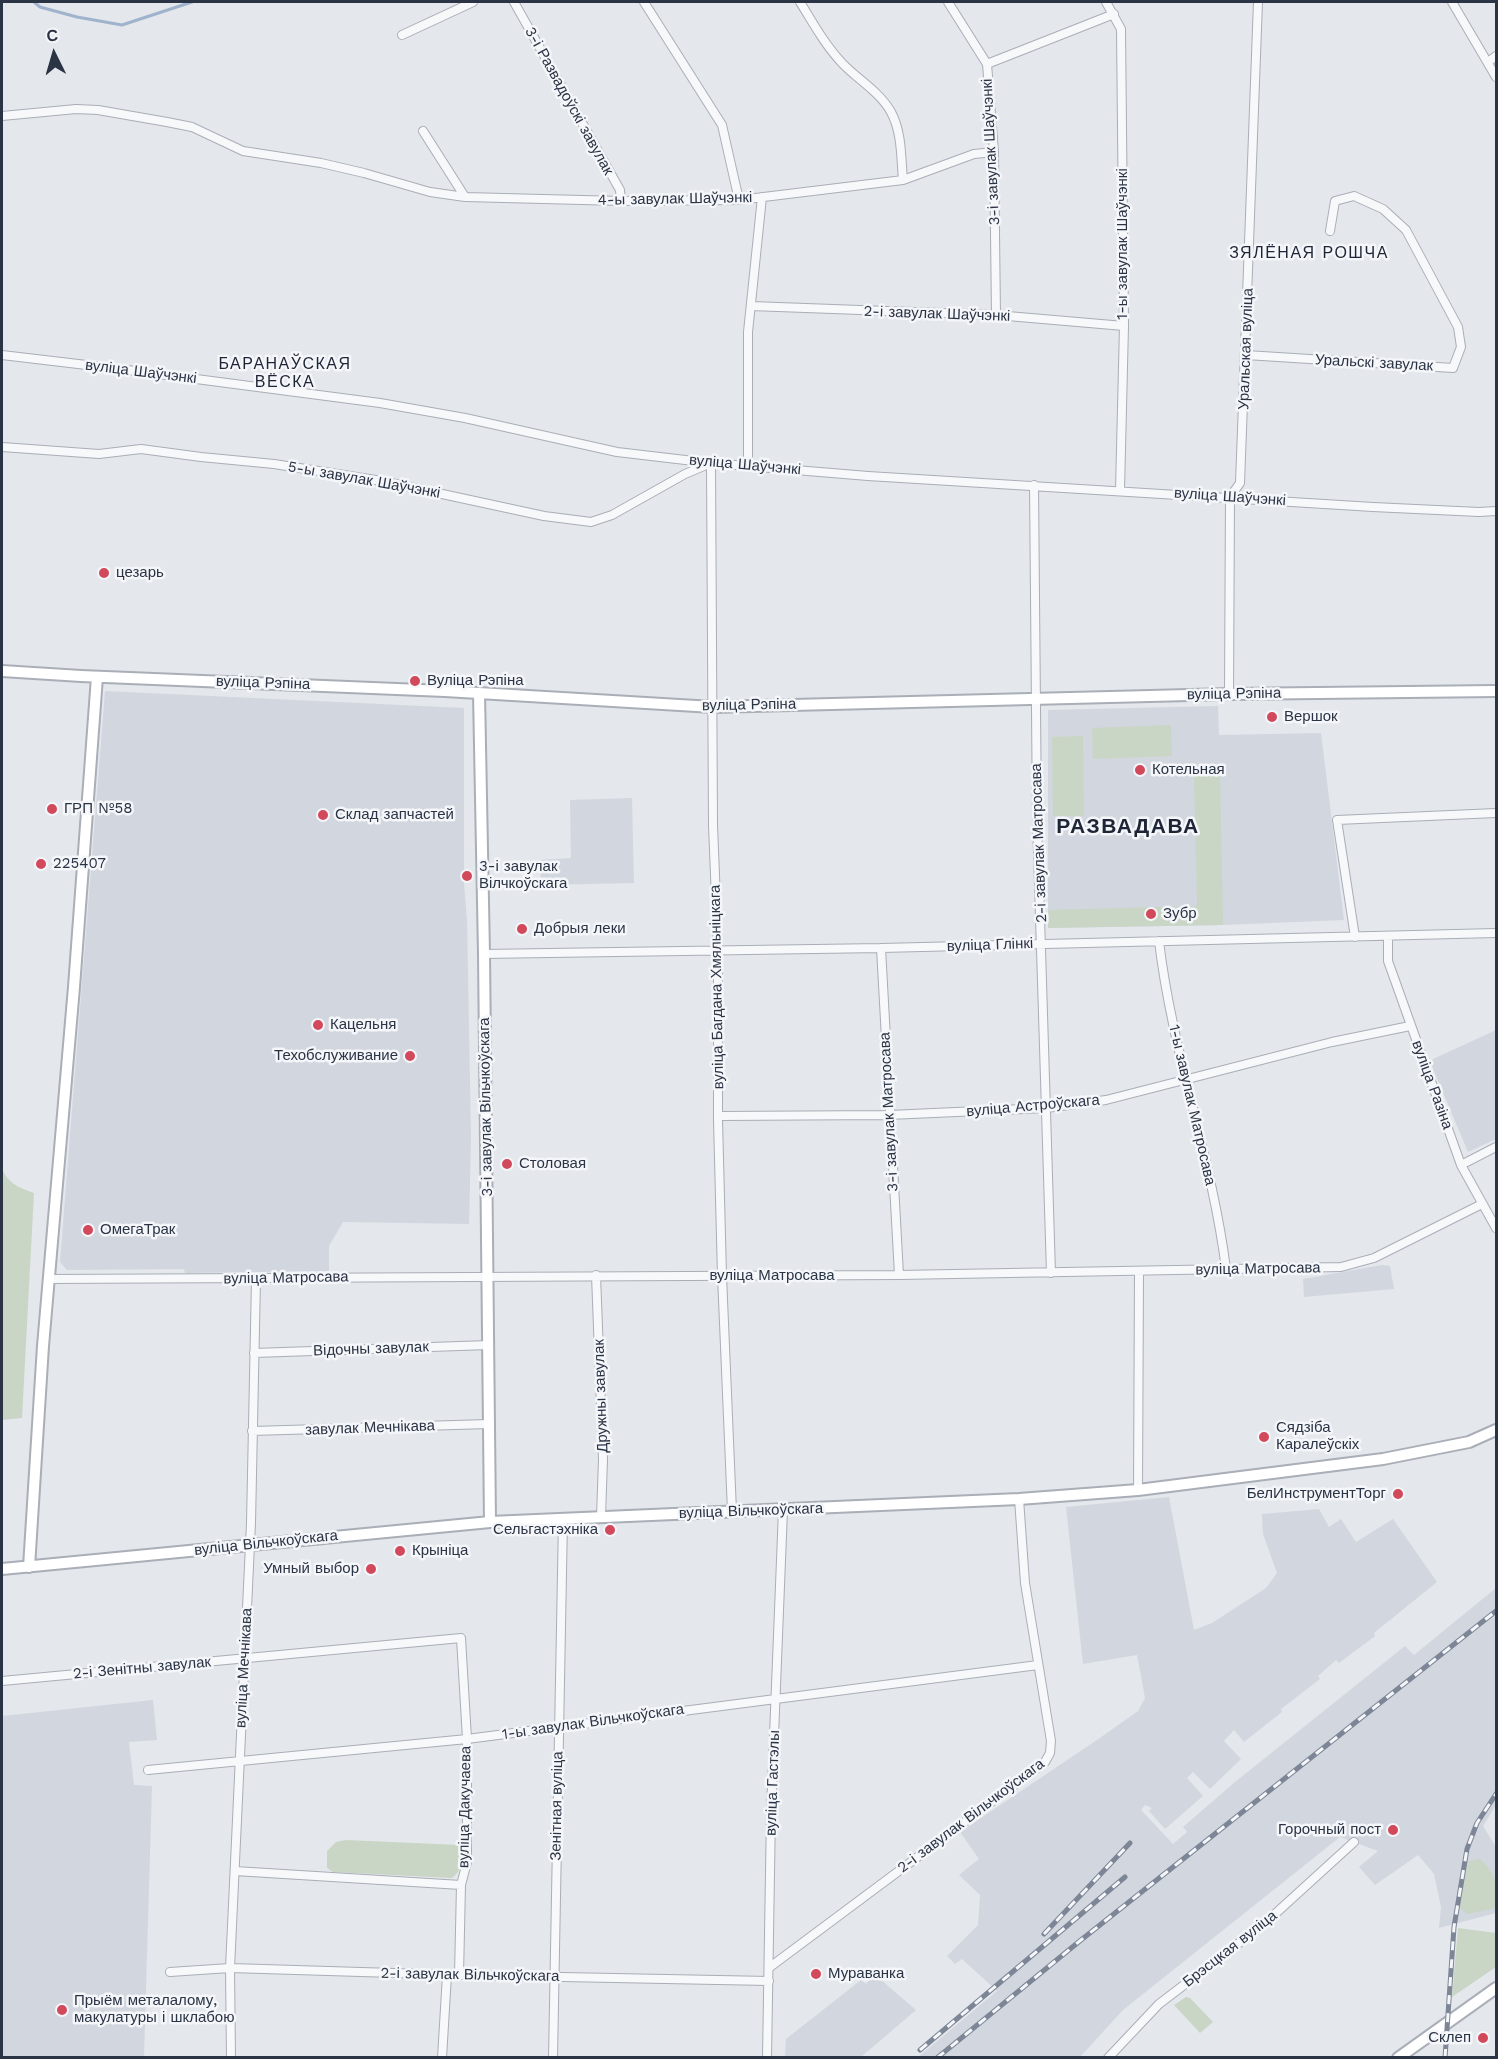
<!DOCTYPE html>
<html>
<head>
<meta charset="utf-8">
<style>
  body { margin:0 }
  #map { position:relative; width:1498px; height:2059px; overflow:hidden; background:#e4e7ec; font-family:"Work Sans",sans-serif }
  canvas { display:block }
  .frame { position:absolute; inset:0; border:3px solid #2b3445; pointer-events:none }
  .north { position:absolute; left:24px; top:24px; width:60px; height:60px; -webkit-text-stroke:4px #f4f6f9; paint-order:stroke; rotate:355deg; font-size:16px; font-weight:700; line-height:24px; text-align:center; color:#2b3445 }
  .north::after { content:''; display:block; margin:auto; width:21px; height:27px; background:#2b3445; clip-path:polygon(50% 0,100% 100%,50% 72%,0 100%) }
</style>
</head>
<body>
<div id="map">
<canvas width="1498" height="2059"></canvas>
<div class="frame"></div>
<div class="north">С</div>
</div>
<script>
const context = document.querySelector('canvas').getContext('2d');
context.lineJoin = 'round';
function fillPath(path, color) {
  context.fillStyle = color;
  context.fill(path, 'evenodd');
}
function strokePath(path, color, width, dash) {
  context.strokeStyle = color;
  context.lineWidth = width;
  context.lineCap = dash ? 'butt' : 'round';
  context.setLineDash(dash || []);
  context.stroke(path);
}
function write(font, color, halo, rows, align = 'center') {
  context.font = font + ' "Work Sans",sans-serif';
  context.lineWidth = 5;
  context.setLineDash([]);
  context.textBaseline = 'middle';
  context.strokeStyle = halo;
  context.fillStyle = color;
  for (const [text, x, y, turn = 0] of rows) {
    context.save();
    context.translate(x, y);
    context.rotate((+turn || 0) * Math.PI / 180);
    context.textAlign = isNaN(turn) ? turn : align;
    if (halo) context.strokeText(text, 0, 0);
    context.fillText(text, 0, 0);
    context.restore();
  }
}
const built = new Path2D(`
  M 105,691 L 464,708 L 464,883 L 467,921 L 471,1139 L 469,1224 L 343,1222 L 329,1246 L 329,1271 L 185,1273 L 184,1269 L 67,1270 L 60,1262 Z
  M 1218,706 L 1219,735 L 1321,733 L 1344,920 L 1223,925 L 1048,928 L 1048,710 Z
  M 632,798 L 634,883 L 541,885 L 540,860 L 571,858 L 570,800 Z
  M 1496,1030 L 1496,1139 L 1468,1152 L 1433,1069 L 1431,1060 Z
  M 1382,1265 L 1390,1266 L 1394,1289 L 1304,1297 L 1303,1279 Z
  M 1169,1497 L 1194,1630 L 1212,1623 L 1266,1588 L 1277,1573 L 1263,1534 L 1262,1514 L 1319,1509 L 1329,1527 L 1341,1519 L 1356,1542 L 1393,1519 L 1437,1582 L 1374,1633 L 1375,1636 L 1339,1663 L 1336,1660 L 1318,1676 L 1320,1679 L 1281,1709 L 1282,1712 L 1244,1742 L 1234,1730 L 1224,1741 L 1241,1759 L 1210,1789 L 1193,1772 L 1187,1778 L 1203,1796 L 1165,1829 L 1149,1811 L 1152,1808 L 1145,1805 L 1141,1810 L 1173,1844 L 1187,1832 L 1183,1827 L 1235,1782 L 1405,1646 L 1414,1655 L 1496,1588 L 1496,1805 L 1483,1826 L 1496,1847 L 1496,1913 L 1439,1928 L 1441,1907 L 1434,1874 L 1418,1855 L 1375,1885 L 1359,1867 L 1378,1851 L 1340,1837 L 1123,2010 L 1080,2057 L 917,2058 L 997,1991 L 962,1959 L 955,1964 L 947,1956 L 978,1925 L 980,1895 L 959,1875 L 979,1859 L 960,1832 L 1097,1740 L 1138,1711 L 1145,1698 L 1137,1655 L 1083,1664 L 1066,1507 Z
  M 153,1700 L 157,1740 L 129,1742 L 134,1785 L 152,1786 L 144,2057 L 2,2057 L 2,1716 Z
  M 874,1974 L 916,2010 L 861,2057 L 785,2057 L 786,2039 L 861,1980 L 866,1984 Z`);
const green = new Path2D(`
  M 1171,725 L 1172,756 L 1093,759 L 1092,728 Z
  M 1083,736 L 1084,816 L 1053,816 L 1052,737 Z
  M 1220,774 L 1223,925 L 1048,928 L 1048,910 L 1197,906 L 1194,775 Z
  M 2,1169 C 8,1183 19,1188 34,1193 L 22,1418 L 2,1420 Z
  M 346,1840 L 460,1845 C 465,1857 462,1871 452,1878 L 333,1872 L 327,1868 L 327,1851 L 336,1842 Z
  M 1480,1859 C 1498,1876 1497,1883 1496,1908 L 1467,1914 L 1460,1908 L 1465,1874 L 1469,1861 Z
  M 1458,1928 L 1496,1933 L 1496,1967 L 1452,1997 Z
  M 1186,1997 L 1190,1998 L 1213,2022 L 1200,2033 L 1174,2005 Z`);
const stream = new Path2D(`
  M 34,2 L 40,7 L 77,17 L 122,25 L 192,2`);
const street = new Path2D(`
  M 514,2 L 620,190 L 621,201
  M 644,2 L 722,125 L 739,200
  M 800,2 C 813,23 825,45 842,63 C 857,79 880,92 891,112 C 902,132 901,158 903,180
  M 948,2 L 987,64 L 994,152 L 996,315
  M 1106,2 L 1121,29 L 1124,326 L 1120,490
  M 1452,2 L 1496,77
  M 402,35 L 473,2
  M 1488,62 L 1496,56
  M 987,64 L 1114,14
  M 2,116 L 76,109 L 98,110 L 167,122 L 192,127 L 243,151 L 321,163 L 364,173 L 430,192 L 465,197
  M 423,131 L 465,197 L 621,201 L 739,200 L 903,180 L 974,154 L 994,152
  M 751,306 L 996,315 L 1124,326
  M 2,355 L 112,368 L 380,403 L 465,418 L 617,452 L 711,463 L 868,476 L 1373,507 L 1479,512 L 1496,511
  M 1246,355 L 1453,368 L 1461,347 L 1458,327 L 1406,230 L 1383,209 L 1354,196 L 1335,201 L 1330,231
  M 2,447 L 99,454 L 141,449 L 201,457 L 274,464 L 382,481 L 544,516 L 591,522 L 612,515 L 685,474 L 711,463 L 713,825 L 718,950 L 718,1120 L 722,1276 L 732,1511
  M 748,466 L 748,332 L 762,197
  M 1034,485 L 1037,820 L 1051,1273
  M 1229,694 L 1230,497 L 1240,483 L 1258,2
  M 1388,936 L 1388,961 L 1461,1165 L 1496,1228
  M 1355,937 L 1337,820 L 1496,813
  M 1159,941 C 1172,1052 1212,1158 1226,1269
  M 881,948 L 899,1275
  M 484,954 L 881,948 L 1496,933
  M 718,1116 L 889,1115 L 1046,1108 L 1106,1100 L 1332,1042 L 1410,1026
  M 1461,1165 L 1496,1147
  M 596,1275 L 603,1459 L 601,1517
  M 48,1279 L 899,1275 L 1341,1267 L 1374,1258 L 1482,1204
  M 254,1353 L 489,1345
  M 252,1431 L 489,1424
  M 1138,1490 L 1139,1271
  M 2,1681 L 461,1638 L 467,1739 L 467,1862 L 461,1885 L 459,1975
  M 148,1770 L 467,1739 L 1038,1665
  M 235,1871 L 461,1885
  M 770,1967 L 1045,1762 L 1050,1753 L 1051,1741 L 1025,1583 L 1019,1499
  M 170,1972 L 230,1968 L 459,1975 L 769,1981
  M 231,2058 L 230,1968 L 251,1523 L 256,1279
  M 442,2058 L 447,1975
  M 553,2058 L 563,1519
  M 767,2058 L 771,1811 L 783,1510
  M 1108,2058 L 1159,2004 L 1264,1924 L 1354,1842`);
const secondary = new Path2D(`
  M 2,671 L 81,676 L 445,691 L 713,707 L 1229,694 L 1496,691
  M 479,693 L 484,954 L 490,1522
  M 29,1567 L 43,1346 L 74,987 L 97,677
  M 2,1569 L 490,1522 L 1019,1499 L 1138,1490 L 1383,1459 L 1469,1442 L 1496,1430
  M 1398,2058 L 1496,1988`);
const rail = new Path2D(`
  M 1044,1934 L 1130,1843
  M 920,2050 L 1125,1877
  M 937,2058 L 1081,1940 L 1496,1611
  M 1445,2058 L 1454,1927 L 1467,1849 L 1477,1823 L 1496,1794`);
const markers = [
  [104,573,6,"#d1495b"],
  [415,681,6,"#d1495b"],
  [1272,717,6,"#d1495b"],
  [1140,770,6,"#d1495b"],
  [52,809,6,"#d1495b"],
  [323,815,6,"#d1495b"],
  [41,864,6,"#d1495b"],
  [467,876,6,"#d1495b"],
  [1151,914,6,"#d1495b"],
  [522,929,6,"#d1495b"],
  [318,1025,6,"#d1495b"],
  [410,1056,6,"#d1495b"],
  [507,1164,6,"#d1495b"],
  [88,1230,6,"#d1495b"],
  [1264,1437,6,"#d1495b"],
  [1398,1494,6,"#d1495b"],
  [610,1530,6,"#d1495b"],
  [400,1551,6,"#d1495b"],
  [371,1569,6,"#d1495b"],
  [1393,1830,6,"#d1495b"],
  [816,1974,6,"#d1495b"],
  [62,2010,6,"#d1495b"],
  [1483,2038,6,"#d1495b"]
];
const streetNames = [
  ["3-і Развадоўскі завулак",569,101,61],
  ["3-і завулак Шаўчэнкі",991,152,-93],
  ["4-ы завулак Шаўчэнкі",675,199,-1],
  ["1-ы завулак Шаўчэнкі",1123,244,-90],
  ["2-і завулак Шаўчэнкі",937,314,2],
  ["Уральская вуліца",1246,349,-88],
  ["Уральскі завулак",1374,363,3],
  ["вуліца Шаўчэнкі",141,372,7],
  ["вуліца Шаўчэнкі",745,465,5],
  ["5-ы завулак Шаўчэнкі",364,480,10],
  ["вуліца Шаўчэнкі",1230,497,4],
  ["вуліца Рэпіна",263,683,2],
  ["вуліца Рэпіна",1234,694,-1],
  ["вуліца Рэпіна",749,705,-1],
  ["2-і завулак Матросава",1039,843,-92],
  ["вуліца Глінкі",990,945,-2],
  ["вуліца Багдана Хмяльніцкага",717,987,-91],
  ["вуліца Разіна",1432,1085,70],
  ["1-ы завулак Матросава",1192,1105,77],
  ["вуліца Астроўскага",1033,1106,-5],
  ["3-і завулак Вільчкоўскага",486,1107,-91],
  ["3-і завулак Матросава",889,1112,-93],
  ["вуліца Матросава",1258,1269,-1],
  ["вуліца Матросава",772,1276],
  ["вуліца Матросава",286,1278,-1],
  ["Відочны завулак",371,1349,-2],
  ["Дружны завулак",601,1396,-92],
  ["завулак Мечнікава",370,1428,-2],
  ["вуліца Вільчкоўскага",751,1511,-2],
  ["вуліца Вільчкоўскага",266,1543,-6],
  ["2-і Зенітны завулак",142,1668,-5],
  ["вуліца Мечнікава",244,1668,-87],
  ["1-ы завулак Вільчкоўскага",593,1722,-8],
  ["вуліца Гастэлы",773,1783,-88],
  ["Зенітная вуліца",557,1806,-89],
  ["вуліца Дакучаева",465,1807,-89],
  ["2-і завулак Вільчкоўскага",971,1816,-37],
  ["Брэсцкая вуліца",1230,1949,-38],
  ["2-і завулак Вільчкоўскага",470,1975,1]
];
const poiNames = [
  ["цезарь",116,573],
  ["Вуліца Рэпіна",427,681],
  ["Вершок",1284,717],
  ["Котельная",1152,770],
  ["ГРП №58",64,809],
  ["Склад запчастей",335,815],
  ["225407",53,864],
  ["3-і завулак",479,867],
  ["Вілчкоўскага",479,884],
  ["Зубр",1163,914],
  ["Добрыя леки",534,929],
  ["Кацельня",330,1025],
  ["Техобслуживание",398,1056,"right"],
  ["Столовая",519,1164],
  ["ОмегаТрак",100,1230],
  ["Сядзіба",1276,1428],
  ["Каралеўскіх",1276,1445],
  ["БелИнструментТорг",1386,1494,"right"],
  ["Сельгастэхніка",598,1530,"right"],
  ["Крыніца",412,1551],
  ["Умный выбор",359,1569,"right"],
  ["Горочный пост",1381,1830,"right"],
  ["Мураванка",828,1974],
  ["Прыём металалому,",74,2001],
  ["макулатуры і шклабою",74,2018],
  ["Склеп",1471,2038,"right"]
];
const neighbourhoodNames = [
  ["ЗЯЛЁНАЯ РОШЧА",1309,253],
  ["БАРАНАЎСКАЯ",285,364],
  ["ВЁСКА",285,382]
];
const districtNames = [
  ["РАЗВАДАВА",1128,827]
];
fillPath(built, '#d2d6de');
fillPath(green, '#c9d6c5');
strokePath(stream, '#9fb4cc', 3);
strokePath(street, '#a9aeb7', 10);
strokePath(secondary, '#a9aeb7', 14);
strokePath(street, '#f7f8fa', 8);
strokePath(secondary, '#fff', 10);
strokePath(rail, '#7d8696', 5);
strokePath(rail, '#f4f6f9', 3, [9]);
for (const [x, y, r, color] of markers) {
  const dot = new Path2D();
  dot.arc(x, y, r, 0, 2 * Math.PI);
  context.fillStyle = color;
  context.fill(dot);
  strokePath(dot, '#f4f6f9', 2);
}
write('15px', '#2b3445', '#f4f6f9', streetNames);
write('15px', '#2b3445', '#f4f6f9', poiNames, 'left');
context.letterSpacing = '1.5px';
write('16px', '#1d2536', '#f4f6f9', neighbourhoodNames);
context.letterSpacing = '0px';
context.letterSpacing = '1.5px';
write('bold 21px', '#1d2536', '#f4f6f9', districtNames);
context.letterSpacing = '0px';
</script>
</body>
</html>
